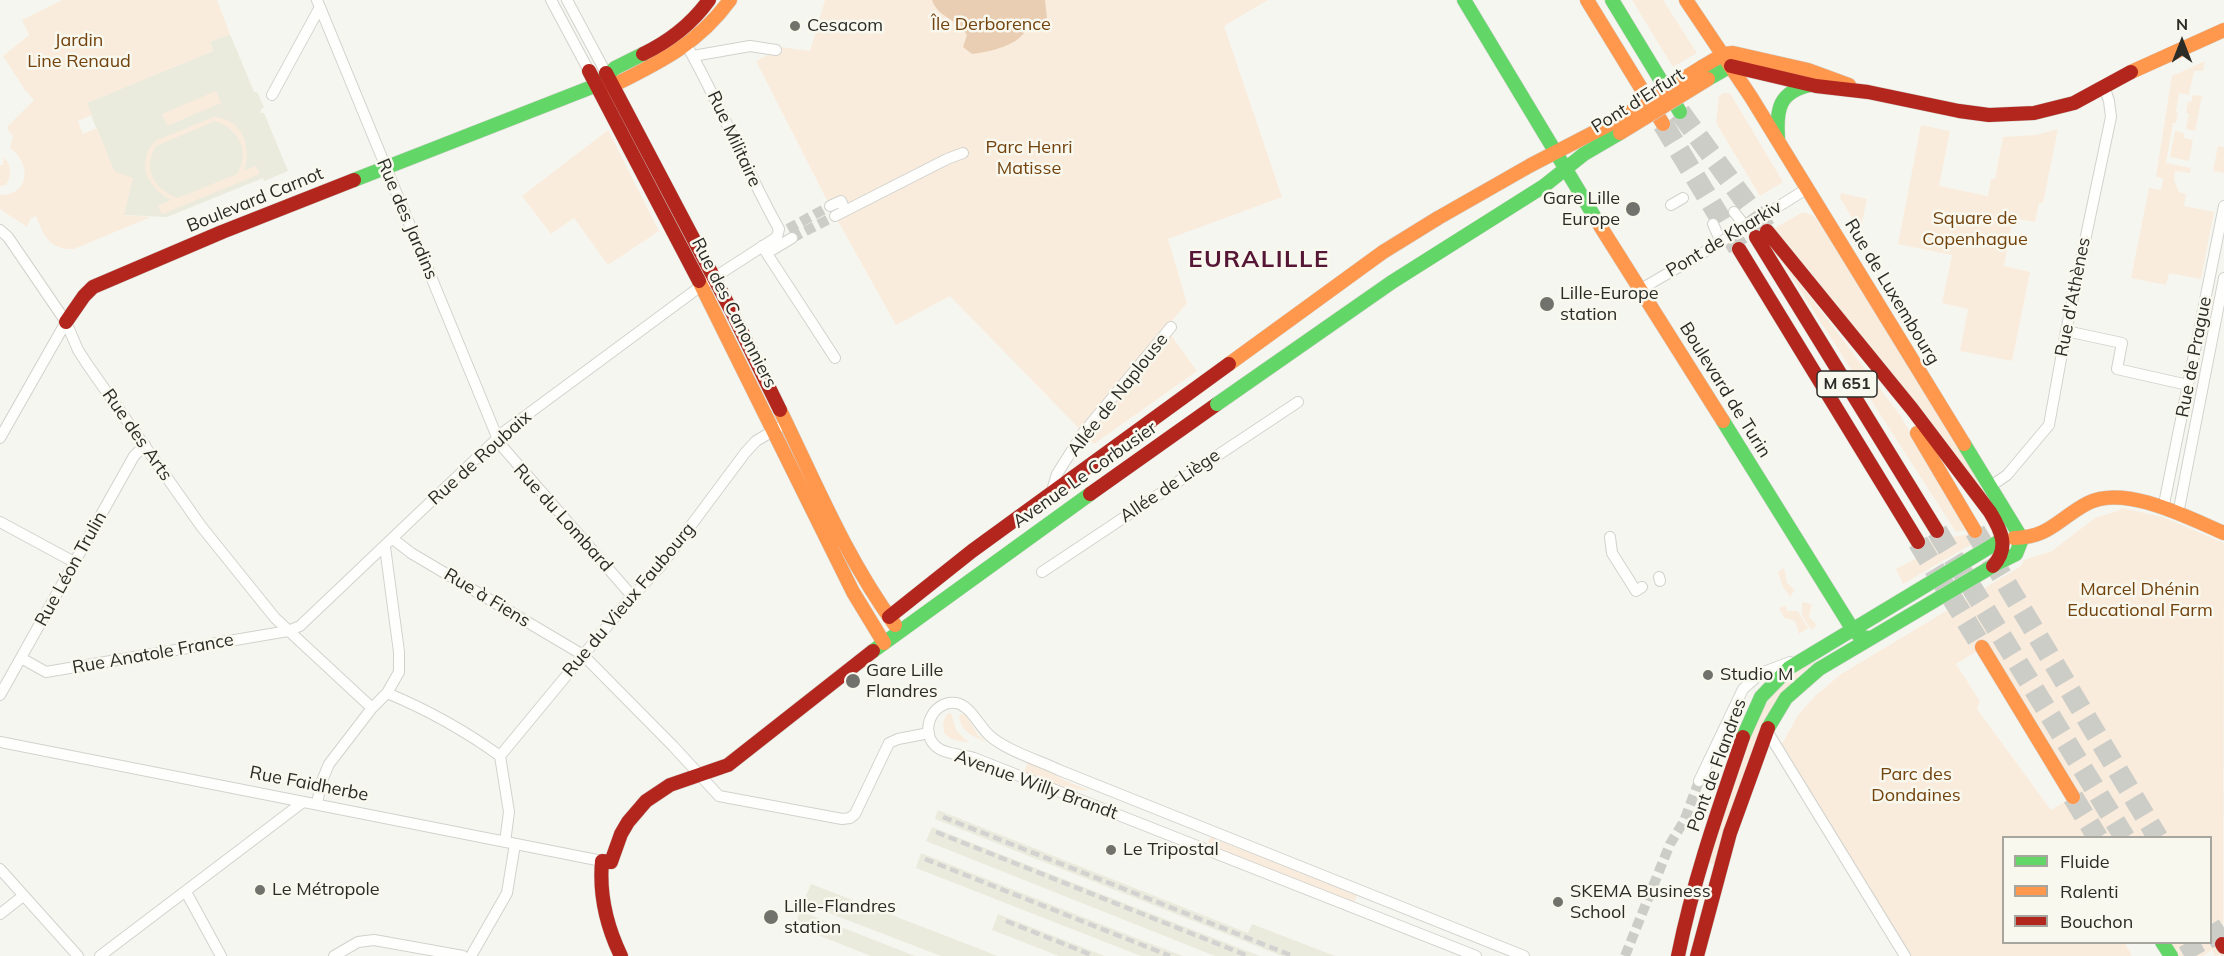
<!DOCTYPE html>
<html>
<head>
<meta charset="utf-8">
<style>
  body { margin:0 }
  #map { position:relative; width:2224px; height:956px; overflow:hidden; background:#f6f6f0; font-family:Mulish,sans-serif }
  canvas { display:block }
  .legend { position:absolute; left:2002px; top:836px; width:210px; height:108px; box-sizing:border-box; background:#f8f8ee; border:2px solid #a6a69e; margin:0; padding:8px 10px; list-style:none; font-size:18px; color:#2b2b27 }
  .legend li { display:flex; align-items:center; gap:12px; height:30px }
  .legend b { width:30px; border:2px solid #a6a69e }
  .north { position:absolute; left:2152px; top:12px; width:60px; height:60px; -webkit-text-stroke:4px #f8f8ee; paint-order:stroke; rotate:0deg; font-size:16px; font-weight:700; line-height:24px; text-align:center; color:#2b2b27 }
  .north::after { content:''; display:block; margin:auto; width:21px; height:27px; background:#2b2b27; clip-path:polygon(50% 0,100% 100%,50% 72%,0 100%) }
</style>
</head>
<body>
<div id="map">
<canvas width="2224" height="956"></canvas>
<ul class="legend">
<li><b style="height:8px;background:#63d668"></b>Fluide</li>
<li><b style="height:8px;background:#ff974d"></b>Ralenti</li>
<li><b style="height:8px;background:#b3261e"></b>Bouchon</li>
</ul>
<div class="north">N</div>
</div>
<script>
const context = document.querySelector('canvas').getContext('2d');
context.lineJoin = 'round';
function fillPath(path, color) {
  context.fillStyle = color;
  context.fill(path, 'evenodd');
}
function strokePath(path, color, width, dash) {
  context.strokeStyle = color;
  context.lineWidth = width;
  context.lineCap = dash ? 'butt' : 'round';
  context.setLineDash(dash || []);
  context.stroke(path);
}
function write(font, color, halo, rows, align = 'center') {
  context.font = font + ' Mulish,sans-serif';
  context.lineWidth = 5;
  context.setLineDash([]);
  context.textBaseline = 'middle';
  context.strokeStyle = halo;
  context.fillStyle = color;
  for (const [text, x, y, turn = 0] of rows) {
    context.save();
    context.translate(x, y);
    context.rotate((+turn || 0) * Math.PI / 180);
    context.textAlign = isNaN(turn) ? turn : align;
    if (halo) context.strokeText(text, 0, 0);
    context.fillText(text, 0, 0);
    context.restore();
  }
}
const built = new Path2D(`
  M 230,34 L 254,92 L 257,92 L 264,107 L 260,111 L 261,113 L 264,113 L 288,171 L 264,181 L 263,178 L 167,217 L 123,215 L 114,171 L 86,103 L 213,51 L 210,42 Z
  M 938,810 L 1248,933 L 1252,924 L 1335,956 L 1282,956 L 935,819 Z
  M 932,827 L 1147,912 L 1260,956 L 1215,956 L 926,841 Z
  M 921,853 L 1136,938 L 1183,956 L 1141,956 L 916,868 Z
  M 811,884 L 985,951 L 997,956 L 941,956 L 803,903 Z
  M 800,911 L 915,956 L 871,956 L 795,926 Z
  M 998,914 L 1105,956 L 1059,956 L 992,930 Z`);
const green = new Path2D(`
  M 62,0 L 217,0 L 230,34 L 210,42 L 213,51 L 87,103 L 92,115 L 78,121 L 83,134 L 97,128 L 114,171 L 133,178 L 124,215 L 151,217 L 74,249 C 49,250 44,236 36,216 L 31,218 L 27,227 L 0,209 L 0,195 C 31,195 31,163 10,148 L 13,136 L 8,130 L 8,126 L 34,100 L 25,90 L 3,56 L 29,35 L 22,20 Z
  M 825,0 L 1268,0 L 1224,26 L 1282,197 L 1168,239 L 1187,303 L 1166,328 L 1197,371 L 1094,444 L 950,296 L 896,325 L 835,216 L 756,61 L 782,47 L 810,51 Z
  M 1632,0 L 1663,0 L 1697,53 L 1673,67 Z
  M 2205,61 L 2203,71 L 2194,71 L 2189,95 L 2179,93 L 2176,112 L 2178,113 L 2176,123 L 2173,123 L 2166,163 L 2191,168 L 2190,173 L 2175,171 L 2174,180 L 2179,192 L 2186,194 L 2184,206 L 2214,212 L 2201,279 L 2169,273 L 2166,285 L 2131,278 L 2149,188 L 2161,190 L 2163,179 L 2156,176 L 2172,76 Z
  M 216,91 L 221,103 L 167,126 L 162,114 Z
  M 1723,93 L 1730,93 L 1783,182 L 1760,196 L 1716,123 L 1719,96 Z
  M 2193,95 L 2202,96 L 2195,131 L 2186,129 L 2189,114 L 2186,113 L 2188,102 L 2191,102 Z
  M 214,117 C 243,119 252,147 244,171 L 256,166 L 260,174 L 162,214 L 158,206 L 171,200 C 148,188 135,164 155,141 ZM 215,121 C 239,129 251,151 237,174 L 178,198 C 154,190 142,169 156,146 Z
  M 1921,125 L 1950,131 L 1939,186 L 1988,196 L 1991,179 L 1995,179 L 2003,137 L 2036,135 L 2058,129 L 2043,203 L 2039,203 L 2035,222 L 2013,218 L 2004,266 L 2030,272 L 2012,361 L 1960,351 L 1968,309 L 1942,303 L 1952,255 L 1898,244 Z
  M 608,130 L 659,231 L 608,265 L 574,218 L 551,234 L 522,196 Z
  M 2175,131 L 2184,133 L 2184,138 L 2193,140 L 2189,161 L 2170,157 Z
  M 2218,146 L 2224,147 L 2224,173 L 2213,171 Z
  M 4,157 C 12,167 12,174 6,185 L 0,186 L 0,165 L 3,165 Z
  M 1841,193 L 1867,199 L 1860,231 L 1840,198 Z
  M 1803,212 L 1813,216 L 1828,232 L 2003,520 L 1773,229 Z
  M 1771,245 L 1900,415 L 1967,530 L 1956,532 Z
  M 2122,508 L 2163,517 L 2224,543 L 2223,956 L 2215,956 L 2212,950 L 2203,956 L 2179,956 L 2171,943 L 2210,942 L 2210,838 L 2004,838 L 2004,942 L 2125,943 L 2132,956 L 1910,956 L 1782,744 L 1798,715 L 1815,696 L 1841,674 L 2021,566 L 2024,560 L 2052,551 L 2095,518 L 2117,511 ZM 1989,644 L 2073,797 L 2051,810 L 1977,709 L 1980,701 L 1956,664 Z
  M 1981,532 L 1984,537 L 1903,584 L 1896,569 L 1922,555 L 1931,541 Z
  M 1784,568 L 1787,583 L 1795,590 L 1790,597 L 1783,587 L 1778,572 Z
  M 1802,602 L 1812,604 L 1809,617 L 1817,625 L 1811,630 L 1802,615 Z
  M 1786,606 L 1787,611 L 1798,611 L 1808,628 L 1799,634 L 1795,621 L 1784,618 L 1779,608 Z
  M 1836,646 L 1799,675 L 1714,864 L 1707,862 L 1760,713 L 1779,685 Z
  M 951,713 L 956,730 L 969,743 L 951,739 L 944,733 L 943,723 L 947,714 Z
  M 962,713 L 967,717 L 978,735 L 987,743 C 973,736 962,733 959,716 Z
  M 1029,759 L 1064,780 L 1091,791 L 1061,787 L 1024,772 Z
  M 1210,837 L 1357,895 L 1354,903 L 1207,845 Z`);
const forest = new Path2D(`
  M 932,0 L 1045,0 L 1047,18 L 1042,23 L 1027,28 C 1020,45 990,52 972,54 L 963,47 L 967,35 C 957,18 938,18 932,0 Z`);
const streetTunnel = new Path2D(`
  M 788,229 L 830,206
  M 792,238 L 835,216
  M 1625,956 L 1670,844 L 1684,821 L 1699,781`);
const highwayTunnel = new Path2D(`
  M 1680,112 L 1767,231
  M 1663,124 L 1739,249
  M 1937,531 L 2125,838
  M 1975,531 L 2158,838
  M 1918,542 L 1982,647
  M 2073,797 L 2098,838
  M 2210,925 L 2222,944
  M 2188,942 L 2196,956`);
const street = new Path2D(`
  M 317,0 L 500,444 L 632,596
  M 551,0 L 589,71
  M 567,0 L 606,73
  M 693,56 L 750,46 L 776,50
  M 272,95 L 320,7
  M 1784,203 L 1808,188
  M 1671,205 L 1683,198
  M 830,206 L 841,201 L 845,210
  M 1734,212 L 1746,227
  M 835,216 L 947,159 L 963,153
  M 1713,224 L 1721,242
  M 0,230 L 8,237 L 66,322 L 78,350 L 87,364 L 201,526 L 275,618 L 372,708
  M 762,246 L 835,358
  M 767,253 L 792,238
  M 1641,289 L 1701,254
  M 2066,331 L 2122,343 L 2117,369 L 2188,385
  M 0,438 L 66,322
  M 1991,486 L 2007,475 L 2049,425 L 2066,331 L 2111,117 L 2109,101 L 2104,86
  M 1051,494 L 1057,474 L 1083,433 L 1171,327
  M 2163,509 L 2224,206
  M 2178,514 L 2224,278
  M 0,522 L 74,562
  M 1610,537 L 1612,553 L 1636,591 L 1642,587
  M 393,539 L 411,553 L 583,655 L 673,746 L 719,796 L 842,819 L 850,818 L 855,814 L 889,743 L 898,739 L 929,733
  M 1042,572 L 1298,402
  M 1659,577 L 1660,581
  M 21,658 L 46,672 L 288,631 L 300,626 L 505,431 L 701,286 L 777,237 L 779,229 C 745,169 721,105 687,46
  M 387,693 C 428,710 464,730 500,756
  M 0,695 L 134,456 L 145,445
  M 1767,731 L 1905,956
  M 0,742 L 602,861
  M 500,756 L 628,601 L 660,567 L 745,453 L 756,441 L 778,428
  M 500,756 L 509,812 L 505,842
  M 1699,781 L 1743,689 L 1761,673 L 1790,662
  M 317,804 L 321,783 L 329,764 L 372,708 L 387,693 L 399,672 L 399,652 L 385,547
  M 0,869 L 78,956
  M 186,892 L 221,956
  M 0,914 L 23,896
  M 100,956 L 303,802
  M 334,956 L 358,942 L 374,940 L 463,956
  M 471,956 L 507,893 L 515,844
  M 1476,956 L 974,758 C 963,754 947,755 938,748 C 918,734 931,700 956,703 C 970,705 979,726 989,735 C 1005,750 1038,760 1059,770 L 1524,956`);
const fast = new Path2D(`
  M 1464,0 L 1597,221
  M 1612,0 L 1680,112
  M 1708,79 L 1731,66
  M 1778,138 C 1776,109 1779,92 1810,85
  M 354,180 L 597,85 L 615,68 L 643,54
  M 1544,186 L 1584,154 L 1620,133
  M 1723,421 L 1853,630 L 1861,637 L 1869,638
  M 1964,444 L 2022,539
  M 1994,565 L 2016,554 L 2022,539
  M 873,651 L 1090,494
  M 1768,728 L 1786,698 L 1819,669 L 1993,566
  M 1743,737 L 1761,697 L 1789,668 L 2003,539
  M 2162,942 L 2171,956`);
const slow = new Path2D(`
  M 1587,0 L 1663,124
  M 1686,0 L 1751,97 L 1964,444
  M 1702,67 L 1724,54 L 1733,53 L 1808,70 L 1849,85
  M 2131,72 L 2224,30
  M 603,87 L 612,86 C 660,62 698,44 730,0
  M 1531,165 L 1614,122
  M 1597,221 L 1723,421
  M 699,281 L 853,592 L 884,643
  M 1229,364 L 1383,252 L 1438,218
  M 780,410 C 816,484 846,558 895,625
  M 1917,433 L 1975,531
  M 2014,538 C 2049,538 2059,518 2088,503 C 2125,484 2189,518 2224,533
  M 1982,647 L 2073,797`);
const jam = new Path2D(`
  M 643,54 C 670,41 691,25 709,0
  M 1731,66 L 1816,86 L 1868,92 L 1959,111 L 1989,115 L 2034,113 L 2074,103 L 2131,72
  M 589,71 L 699,281
  M 606,73 L 732,312 L 780,410
  M 1767,231 L 1912,409 L 1990,512 C 2001,530 2010,548 1993,566
  M 1756,237 L 1937,531
  M 1739,249 L 1918,542
  M 66,322 L 84,296 L 93,287 L 222,232 L 354,180
  M 1090,494 L 1217,404
  M 889,617 L 972,551 L 1229,364
  M 2222,944 L 2224,947
  M 621,956 C 606,925 599,895 602,861 L 611,862 L 621,834 L 628,822 L 646,801 L 670,785 L 728,765 L 873,651
  M 1678,956 C 1693,881 1718,810 1743,737
  M 1697,956 L 1730,833 L 1768,728`);
const rail = new Path2D(`
  M 943,817 L 1293,956
  M 936,832 L 1248,956
  M 925,859 L 1170,956
  M 1006,921 L 1094,956`);
const streetBridge = new Path2D(`
  M 1701,254 L 1784,203`);
const fastBridge = new Path2D(`
  M 1217,404 L 1392,282 L 1544,186`);
const slowBridge = new Path2D(`
  M 1614,122 L 1702,67
  M 1620,133 L 1708,79
  M 1438,218 L 1531,165`);
const markers = [
  [795,26,6,"#72726d"],
  [1633,209,8,"#72726d"],
  [1547,304,8,"#72726d"],
  [1708,675,6,"#72726d"],
  [853,681,8,"#72726d"],
  [1111,850,6,"#72726d"],
  [260,890,6,"#72726d"],
  [1558,902,6,"#72726d"],
  [771,917,8,"#72726d"]
];
const shields = [
  [1847,384,60]
];
const shieldNames = [
  ["M 651",1847,384]
];
const parkNames = [
  ["Île Derborence",991,25],
  ["Jardin",79,41],
  ["Line Renaud",79,62],
  ["Parc Henri",1029,148],
  ["Matisse",1029,169],
  ["Square de",1975,219],
  ["Copenhague",1975,240],
  ["Marcel Dhénin",2140,590],
  ["Educational Farm",2140,611],
  ["Parc des",1916,775],
  ["Dondaines",1916,796]
];
const poiNames = [
  ["Cesacom",807,26],
  ["Gare Lille",1620,199,"right"],
  ["Europe",1620,220,"right"],
  ["Lille-Europe",1560,294],
  ["station",1560,315],
  ["Gare Lille",866,671],
  ["Flandres",866,692],
  ["Studio M",1720,675],
  ["Le Tripostal",1123,850],
  ["Le Métropole",272,890],
  ["SKEMA Business",1570,892],
  ["School",1570,913],
  ["Lille-Flandres",784,907],
  ["station",784,928]
];
const streetNames = [
  ["Pont d'Erfurt",1638,101,-32],
  ["Rue Militaire",734,139,65],
  ["Boulevard Carnot",255,200,-22],
  ["Rue des Jardins",407,219,67],
  ["Pont de Kharkiv",1724,239,-31],
  ["Rue de Luxembourg",1892,292,59],
  ["Rue d'Athènes",2073,297,-79],
  ["Rue des Canonniers",734,313,63],
  ["Rue de Prague",2194,357,-79],
  ["Boulevard de Turin",1725,390,58],
  ["Allée de Naplouse",1118,395,-52],
  ["Rue des Arts",137,435,55],
  ["Rue de Roubaix",480,458,-42],
  ["Avenue Le Corbusier",1085,475,-35],
  ["Allée de Liège",1170,486,-34],
  ["Rue du Lombard",563,518,48],
  ["Rue Léon Trulin",71,569,-61],
  ["Rue à Fiens",487,598,31],
  ["Rue du Vieux Faubourg",629,600,-50],
  ["Rue Anatole France",153,654,-10],
  ["Pont de Flandres",1717,765,-70],
  ["Rue Faidherbe",309,784,11],
  ["Avenue Willy Brandt",1036,785,20]
];
const districtNames = [
  ["EURALILLE",1259,260]
];
fillPath(built, '#eaeadd');
fillPath(green, '#faecdd');
fillPath(forest, '#eaceb3');
strokePath(streetTunnel, '#cdcdc8', 10, [10, 5]);
strokePath(highwayTunnel, '#cdcdc8', 21, [21, 10]);
strokePath(street, '#d2d2cd', 12);
strokePath(fast, '#d2d2cd', 15);
strokePath(slow, '#d2d2cd', 15);
strokePath(jam, '#d2d2cd', 15);
strokePath(street, '#fefefd', 10);
strokePath(fast, '#63d668', 14);
strokePath(slow, '#ff974d', 14);
strokePath(jam, '#b3261e', 14);
strokePath(rail, '#d2d2d1', 4.5, [9, 4.5]);
strokePath(streetBridge, '#d2d2cd', 12, []);
strokePath(fastBridge, '#d2d2cd', 15, []);
strokePath(slowBridge, '#d2d2cd', 15, []);
strokePath(streetBridge, '#fefefd', 10);
strokePath(fastBridge, '#63d668', 14);
strokePath(slowBridge, '#ff974d', 14);
for (const [x, y, r, color] of markers) {
  const dot = new Path2D();
  dot.arc(x, y, r, 0, 2 * Math.PI);
  context.fillStyle = color;
  context.fill(dot);
  strokePath(dot, '#f8f8ee', 2);
}
for (const [x, y, w] of shields) {
  const box = new Path2D();
  box.roundRect(x - w / 2, y - 13, w, 26, 4.5);
  context.fillStyle = '#f8f8ee';
  context.fill(box);
  strokePath(box, '#2b2b27', 1.5);
}
write('bold 16px', '#2b2b27', null, shieldNames);
write('18px', '#73430e', '#f8f8ee', parkNames);
write('18px', '#2b2b27', '#f8f8ee', poiNames, 'left');
write('18px', '#2b2b27', '#f8f8ee', streetNames);
context.letterSpacing = '1.5px';
write('bold 24px', '#561635', '#f8f8ee', districtNames);
context.letterSpacing = '0px';
</script>
</body>
</html>
